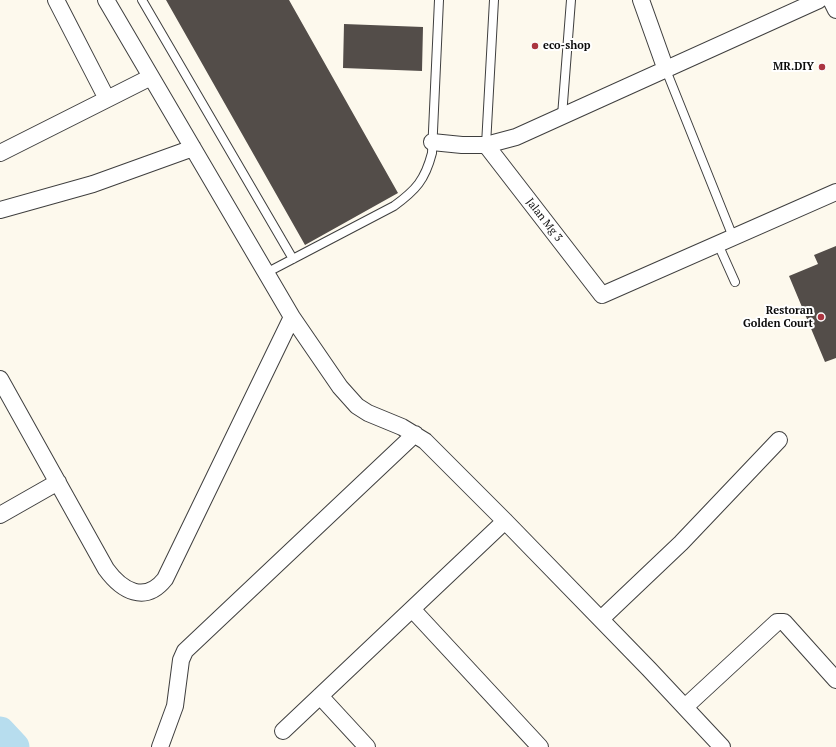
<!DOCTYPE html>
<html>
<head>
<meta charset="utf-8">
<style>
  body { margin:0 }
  canvas { display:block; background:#fdf9ed }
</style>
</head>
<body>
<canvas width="836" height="747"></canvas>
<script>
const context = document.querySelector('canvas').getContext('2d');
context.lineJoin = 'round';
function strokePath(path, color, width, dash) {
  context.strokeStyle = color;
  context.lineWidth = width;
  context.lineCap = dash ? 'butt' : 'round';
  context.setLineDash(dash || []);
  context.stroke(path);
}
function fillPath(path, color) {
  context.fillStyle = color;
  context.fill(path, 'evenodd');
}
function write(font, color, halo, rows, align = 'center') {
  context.font = font + ' "PT Serif",serif';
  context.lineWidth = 4;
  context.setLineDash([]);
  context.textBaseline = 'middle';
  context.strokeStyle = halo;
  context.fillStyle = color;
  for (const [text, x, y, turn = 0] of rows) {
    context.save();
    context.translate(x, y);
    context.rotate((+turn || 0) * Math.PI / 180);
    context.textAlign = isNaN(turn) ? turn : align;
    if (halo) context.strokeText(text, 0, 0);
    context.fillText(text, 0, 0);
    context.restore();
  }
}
const river = new Path2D(`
  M 0,732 L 14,747`);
const building = new Path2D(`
  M 166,0 L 289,0 L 398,193 L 305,245 Z
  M 344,24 L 423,27 L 422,71 L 343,68 Z
  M 836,246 L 836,358 L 825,362 L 789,276 L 818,264 L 814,255 Z`);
const lane = new Path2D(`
  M 142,0 L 293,259
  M 666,70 L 733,237
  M 562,116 L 571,0
  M 486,145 L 494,0
  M 718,244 L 735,282
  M 266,273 L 394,206 C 416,190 425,180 432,153 L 439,0`);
const street = new Path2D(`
  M 56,0 L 107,99
  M 106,0 L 292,317 L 340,387 L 357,406 L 368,413 L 402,427 L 425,441 L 505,521 L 649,669 L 722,747
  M 641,0 L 666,70
  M 831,0 L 836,10
  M 432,142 L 462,145 L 486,145 L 516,137 L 819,0
  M 486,145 L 602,295 L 836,192
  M 0,153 L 151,77
  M 0,210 L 93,184 L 193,148
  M 0,379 L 106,569 C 122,591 145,604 165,579 L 292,317
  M 0,515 L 58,482
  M 412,609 L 540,747
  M 601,619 L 681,543 L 779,440
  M 320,696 L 367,747
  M 685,707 L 777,622 L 784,622 L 836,680
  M 283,731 L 505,521
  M 160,747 L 175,706 L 181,660 L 185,651 L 415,434`);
const markers = [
  [535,46,4,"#ab3541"],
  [822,67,4,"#ab3541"],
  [821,317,4,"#ab3541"]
];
const poiNames = [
  ["eco-shop",543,46,"left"],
  ["MR.DIY",814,67],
  ["Restoran",813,311],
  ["Golden Court",813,324]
];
const streetNames = [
  ["Jalan Mg 3",544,220,52]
];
strokePath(river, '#b7ddee', 31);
fillPath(building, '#534d49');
strokePath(lane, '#3f3f3f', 10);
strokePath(street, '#3f3f3f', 18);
strokePath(lane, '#fff', 8);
strokePath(street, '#fff', 16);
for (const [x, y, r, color] of markers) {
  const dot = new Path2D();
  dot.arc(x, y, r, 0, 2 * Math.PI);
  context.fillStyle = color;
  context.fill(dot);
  strokePath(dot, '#fff', 1.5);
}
write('bold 11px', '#0c0c0c', '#fff', poiNames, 'right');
write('11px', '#0c0c0c', '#fff', streetNames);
</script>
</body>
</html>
